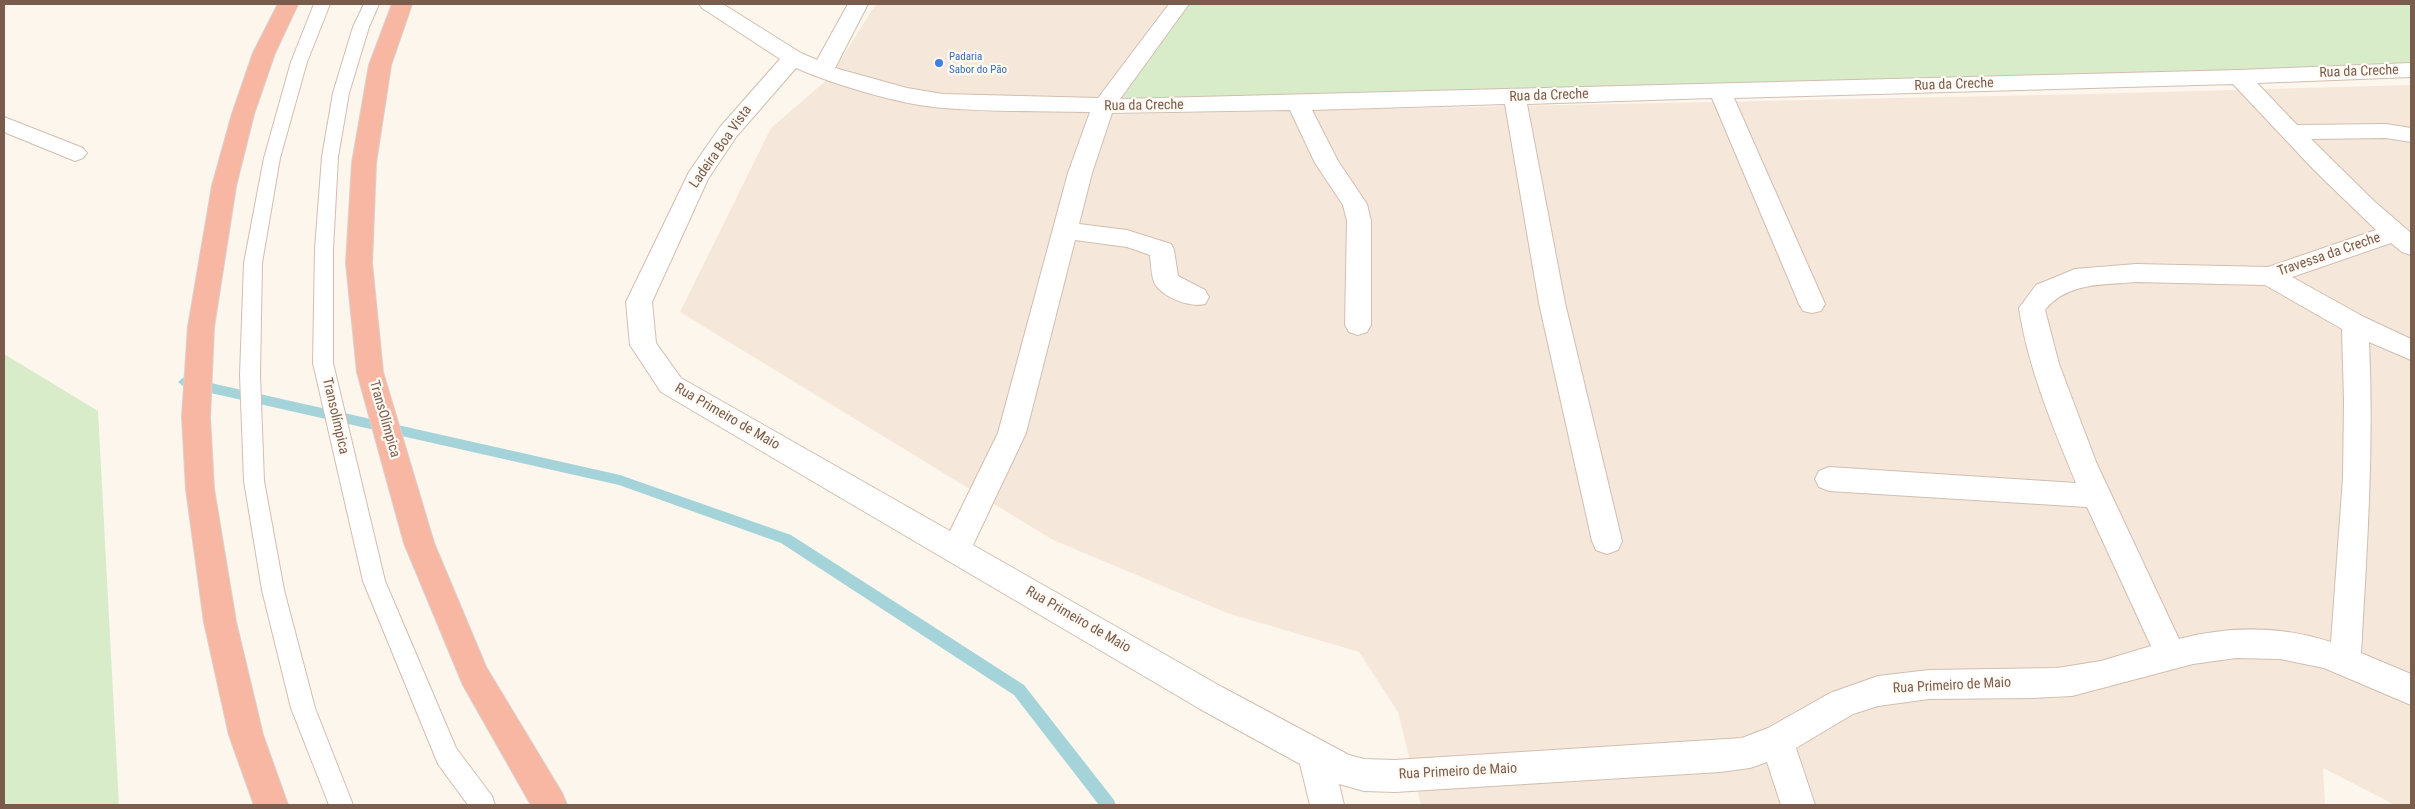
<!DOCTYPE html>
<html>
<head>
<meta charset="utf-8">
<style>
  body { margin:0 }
  #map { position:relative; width:2415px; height:809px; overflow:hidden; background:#fdf6ec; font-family:"Roboto Condensed",sans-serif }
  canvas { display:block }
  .frame { position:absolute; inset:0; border:5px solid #7a5c4d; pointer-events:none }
</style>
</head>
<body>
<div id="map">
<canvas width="2415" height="809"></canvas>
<div class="frame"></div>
</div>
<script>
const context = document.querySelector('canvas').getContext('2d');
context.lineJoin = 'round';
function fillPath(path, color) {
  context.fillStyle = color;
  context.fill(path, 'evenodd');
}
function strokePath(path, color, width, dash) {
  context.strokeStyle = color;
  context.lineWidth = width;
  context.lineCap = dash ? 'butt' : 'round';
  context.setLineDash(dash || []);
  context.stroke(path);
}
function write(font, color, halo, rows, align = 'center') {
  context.font = font + ' "Roboto Condensed",sans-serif';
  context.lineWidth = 4.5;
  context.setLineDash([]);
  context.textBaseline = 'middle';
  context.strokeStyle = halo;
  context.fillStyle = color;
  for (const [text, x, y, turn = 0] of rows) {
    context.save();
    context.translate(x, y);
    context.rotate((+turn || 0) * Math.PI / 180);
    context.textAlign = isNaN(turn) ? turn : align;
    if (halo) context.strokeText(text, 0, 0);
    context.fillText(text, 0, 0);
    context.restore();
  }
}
const residential = new Path2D(`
  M 876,4 L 1168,4 L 1087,115 L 2089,94 L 2411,85 L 2411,805 L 2395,805 L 2323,768 L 2325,805 L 1421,805 L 1398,712 L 1359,652 L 1227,613 L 1053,540 L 680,312 L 771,128 L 829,78 Z`);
const green = new Path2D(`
  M 1187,4 L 2411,4 L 2411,70 L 1111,106 Z
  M 4,354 L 98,411 L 119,805 L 4,805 Z`);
const stream = new Path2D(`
  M 184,377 L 620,475 L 791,535 L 1024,685 L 1114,800 L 1116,805 L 1099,805 L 1014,695 L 781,543 L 619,485 L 184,387 L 178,382 Z`);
const service = new Path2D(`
  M 314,4 L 330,4 L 307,62 L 280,158 L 262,263 L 260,375 L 264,481 L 284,590 L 315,708 L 353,805 L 329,805 L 291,708 L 262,590 L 244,481 L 240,375 L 244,263 L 264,158 L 291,62 Z
  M 364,4 L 379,4 L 369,27 L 349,93 L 338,157 L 333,249 L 333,363 L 385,581 L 456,748 L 492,796 L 495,805 L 468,805 L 438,764 L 363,581 L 313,363 L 315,249 L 322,157 L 333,93 L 353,27 Z`);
const minor = new Path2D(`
  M 699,4 L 723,4 L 801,53 L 817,60 L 848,4 L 868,4 L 835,68 L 907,88 L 943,94 L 1098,98 L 1169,4 L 1189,4 L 1120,99 L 2239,70 L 2411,63 L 2411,77 L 2257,83 L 2297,125 L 2386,124 L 2411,128 L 2411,142 L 2386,138 L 2311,139 L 2374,201 L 2411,233 L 2411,255 L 2402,252 L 2391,243 L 2292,277 L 2364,317 L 2411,339 L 2411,360 L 2369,342 C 2374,446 2367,549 2361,653 L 2411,674 L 2411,705 L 2324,668 L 2280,659 L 2236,658 L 2193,664 L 2072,696 L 2032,698 L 1929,699 L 1878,706 L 1853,714 L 1796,748 L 1815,805 L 1781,805 L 1767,762 L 1750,768 L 1720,772 L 1395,792 L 1364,791 L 1339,784 L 1344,805 L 1310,805 L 1300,764 L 1200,709 L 661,392 L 630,345 L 626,302 L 689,172 L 720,127 L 780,59 L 702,8 ZM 796,68 C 835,85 901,105 944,108 C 992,112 1041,111 1090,112 L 1068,173 L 998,433 L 950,531 L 681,378 L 656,343 L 652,302 L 708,179 L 736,137 ZM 2233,84 L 2314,170 L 2376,230 L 2268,267 L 2136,264 L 2075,269 L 2036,285 L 2019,308 C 2028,368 2053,427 2076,483 L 1829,467 L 1819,471 L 1815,479 L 1819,487 L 1829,491 L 2087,507 L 2151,646 L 2101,661 L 2057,668 L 1929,670 L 1878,676 L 1830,693 L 1768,728 L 1742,738 L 1395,760 L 1364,759 L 1349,755 L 1222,687 L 973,545 L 1026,433 L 1075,240 L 1127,247 L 1150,255 C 1151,263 1151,274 1154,282 C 1161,297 1190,308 1205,304 L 1209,297 L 1205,290 L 1178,276 L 1174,250 L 1171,244 L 1127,230 L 1079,224 L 1092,173 L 1112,113 L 1290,110 L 1315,163 L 1343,205 L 1347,221 L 1345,325 L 1349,332 L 1358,335 L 1367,332 L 1371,325 L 1371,221 L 1367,204 L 1338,161 L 1312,110 L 1505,104 L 1539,303 L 1592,541 L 1596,550 L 1607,554 L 1618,550 L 1622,541 L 1565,303 L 1527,104 L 1712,98 L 1799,304 L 1803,311 L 1812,313 L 1821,311 L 1825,304 L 1734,98 ZM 2136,282 L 2265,285 L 2342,329 L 2344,401 L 2343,478 L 2331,642 C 2282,626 2229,626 2179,639 L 2096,462 L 2059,364 L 2045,310 C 2067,282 2103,285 2136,282 Z
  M 4,117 L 83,148 L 87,153 L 83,158 L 75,161 L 4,132 Z`);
const motorway = new Path2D(`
  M 278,4 L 298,4 L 275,53 L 254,114 L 236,186 L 214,327 L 210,417 L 214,489 L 236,622 L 263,735 L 288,805 L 254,805 L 229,735 L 204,622 L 186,489 L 182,417 L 188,327 L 212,186 L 232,114 L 253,53 Z
  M 392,4 L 412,4 L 391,65 L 376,163 L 372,263 L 383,372 L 434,543 L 486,667 L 562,793 L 567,805 L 531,805 L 463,685 L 404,543 L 357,372 L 346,263 L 352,163 L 369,65 Z`);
const markers = [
  [939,63,5,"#3f7fe0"]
];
const farShopnames = [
  ["Padaria",949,57],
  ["Sabor do Pão",949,70]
];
const streetNames = [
  ["Rua da Creche",2359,72,-2],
  ["Rua da Creche",1954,85,-2],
  ["Rua da Creche",1549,96,-2],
  ["Rua da Creche",1144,106,-1],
  ["Ladeira Boa Vista",721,147,-55],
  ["Travessa da Creche",2329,255,-19],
  ["Transolímpica",335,416,77],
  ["Rua Primeiro de Maio",727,417,30],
  ["TransOlímpica",384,419,74],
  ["Rua Primeiro de Maio",1078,620,30],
  ["Rua Primeiro de Maio",1952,686,-3],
  ["Rua Primeiro de Maio",1458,772,-3]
];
fillPath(residential, '#f5e8da');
fillPath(green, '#d8ecc9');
fillPath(stream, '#a5d3da');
strokePath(service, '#d1beb0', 2);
strokePath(minor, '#d1beb0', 2);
strokePath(motorway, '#dad1cd', 2);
fillPath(service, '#fff');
fillPath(minor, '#fff');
fillPath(motorway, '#f7b7a3');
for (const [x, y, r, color] of markers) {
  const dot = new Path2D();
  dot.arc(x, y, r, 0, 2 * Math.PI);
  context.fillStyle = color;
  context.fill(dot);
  strokePath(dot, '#fffaf3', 2);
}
write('11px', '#366cbe', '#fffaf3', farShopnames, 'left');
write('14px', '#7a5c4d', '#fffaf3', streetNames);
</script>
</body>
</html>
